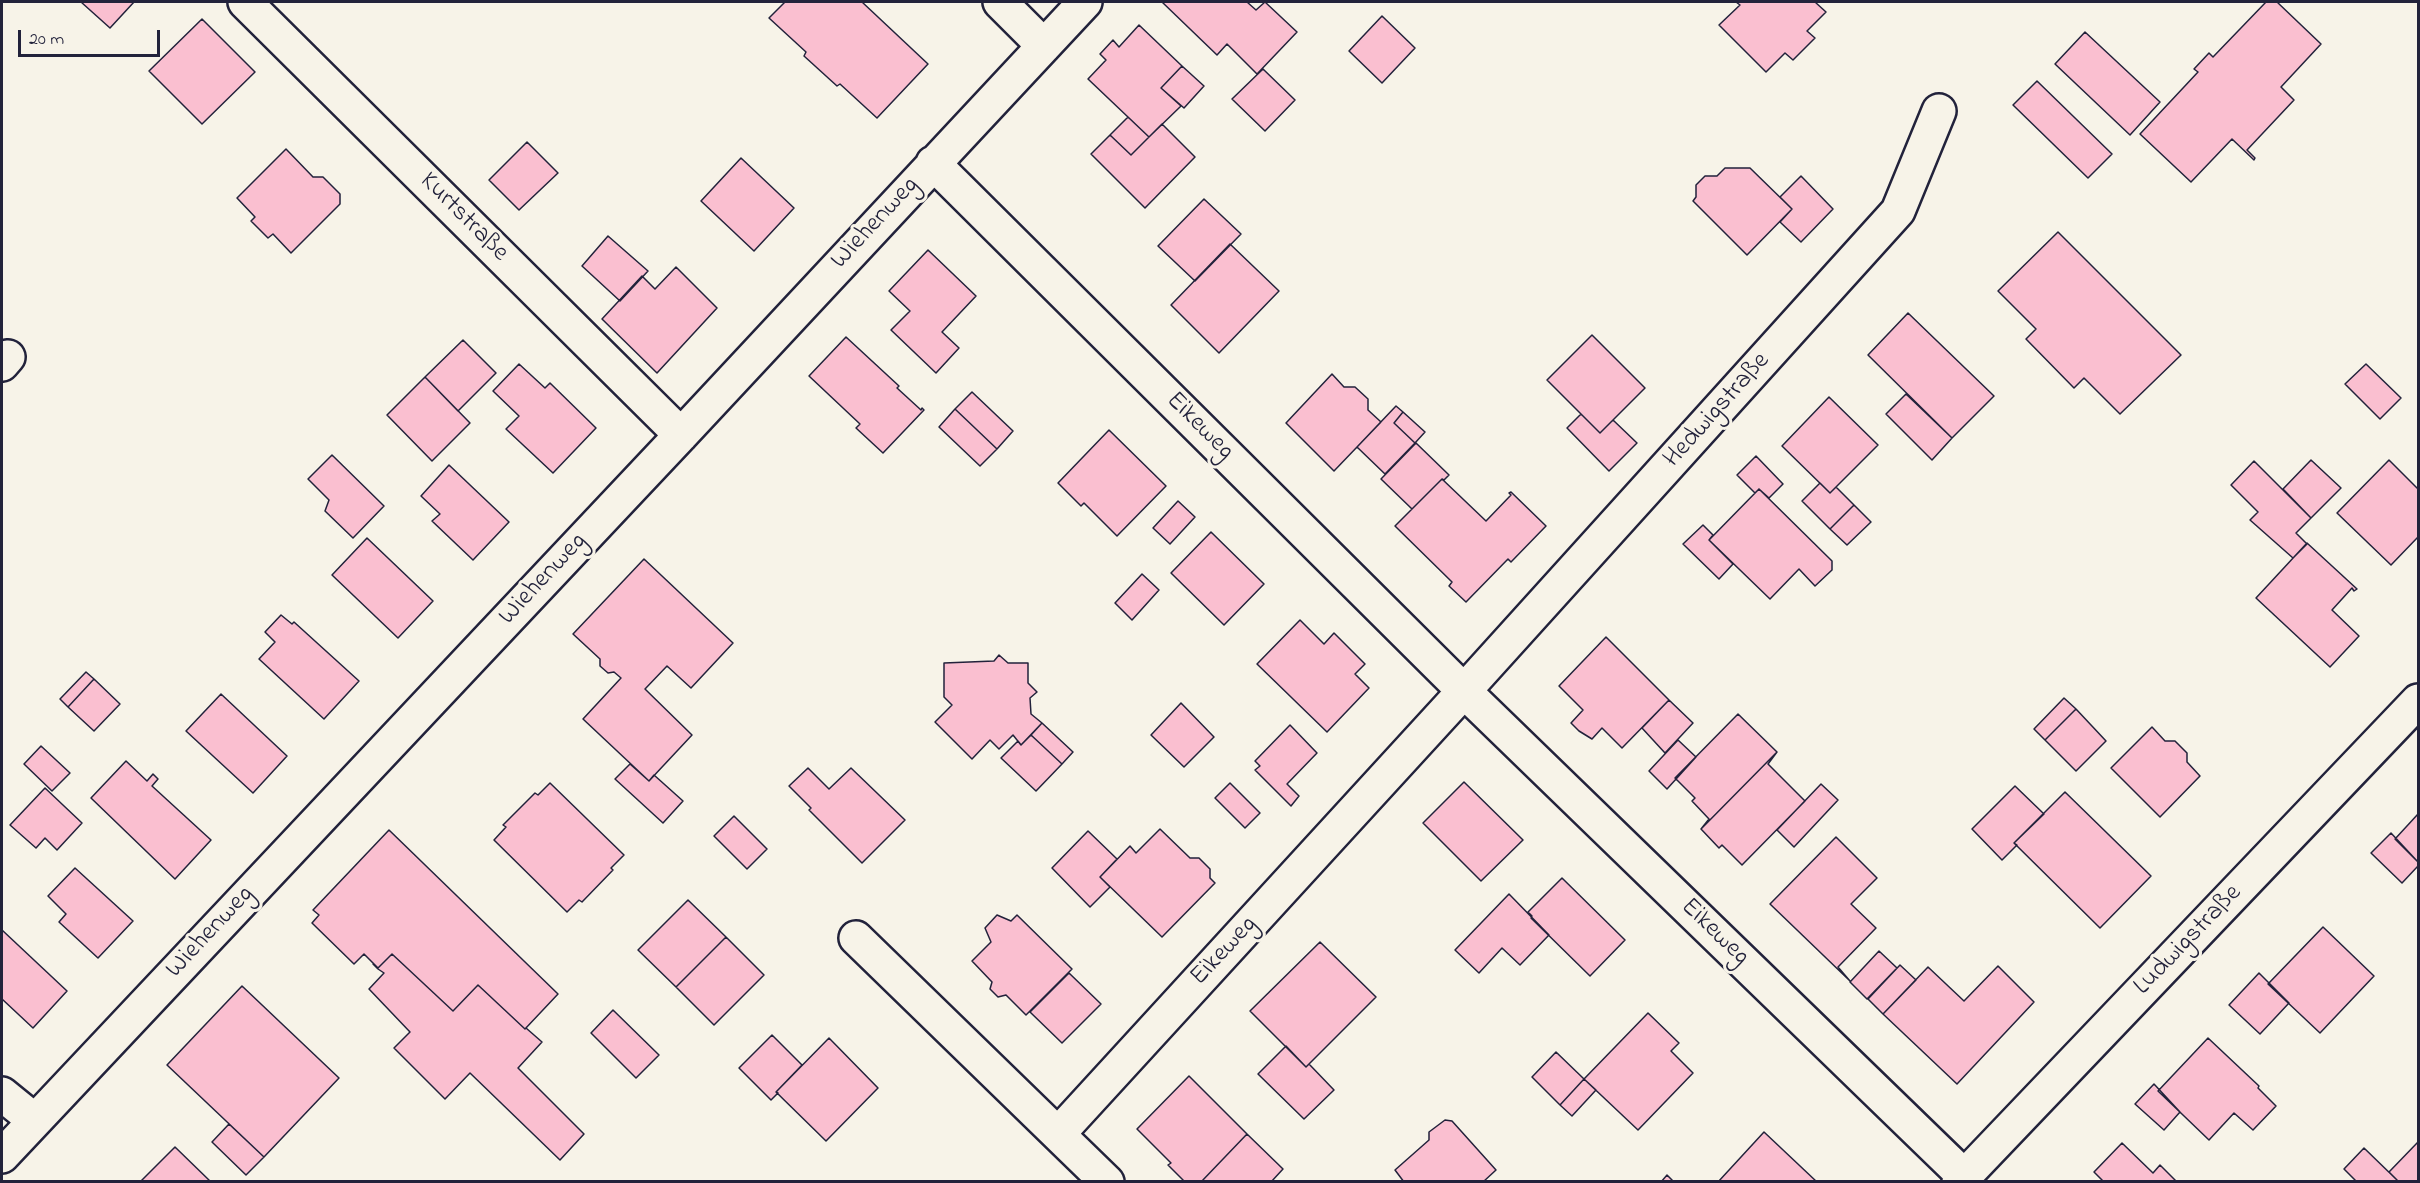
<!DOCTYPE html>
<html>
<head>
<meta charset="utf-8">
<style>
  body { margin:0 }
  #map { position:relative; width:2420px; height:1183px; overflow:hidden; background:#f7f3e8; font-family:"Indie Flower",sans-serif }
  canvas { display:block }
  .frame { position:absolute; inset:0; border:3px solid #22223b; pointer-events:none }
  .scale { position:absolute; left:18px; top:30px; width:142px; height:27px; box-sizing:border-box; border:3px solid #22223b; border-top:0; padding-left:8px; font-size:18px; line-height:21px; white-space:nowrap; color:#22223b; -webkit-text-stroke:4px #f7f3e8; paint-order:stroke }
</style>
</head>
<body>
<div id="map">
<canvas width="2420" height="1183"></canvas>
<div class="frame"></div>
<div class="scale">20 m</div>
</div>
<script>
const context = document.querySelector('canvas').getContext('2d');
context.lineJoin = 'round';
function fillPath(path, color) {
  context.fillStyle = color;
  context.fill(path, 'evenodd');
}
function strokePath(path, color, width, dash) {
  context.strokeStyle = color;
  context.lineWidth = width;
  context.lineCap = dash ? 'butt' : 'round';
  context.setLineDash(dash || []);
  context.stroke(path);
}
function write(font, color, halo, rows, align = 'center') {
  context.font = font + ' "Indie Flower",sans-serif';
  context.lineWidth = 6;
  context.setLineDash([]);
  context.textBaseline = 'middle';
  context.strokeStyle = halo;
  context.fillStyle = color;
  for (const [text, x, y, turn = 0] of rows) {
    context.save();
    context.translate(x, y);
    context.rotate((+turn || 0) * Math.PI / 180);
    context.textAlign = isNaN(turn) ? turn : align;
    if (halo) context.strokeText(text, 0, 0);
    context.fillText(text, 0, 0);
    context.restore();
  }
}
const building = new Path2D(`
  M 81,2 L 134,2 L 110,28 Z
  M 785,2 L 862,2 L 928,64 L 877,118 L 840,84 L 837,86 L 804,56 L 806,52 L 769,18 Z
  M 1162,2 L 1247,2 L 1256,10 L 1265,2 L 1297,32 L 1257,74 L 1227,44 L 1217,55 Z
  M 1736,2 L 1815,2 L 1826,12 L 1807,31 L 1815,38 L 1793,60 L 1785,53 L 1766,72 L 1719,25 L 1740,5 Z
  M 2266,2 L 2277,2 L 2321,44 L 2281,87 L 2294,100 L 2247,150 L 2255,158 L 2254,160 L 2232,139 L 2191,182 L 2140,134 L 2198,72 L 2194,69 L 2209,53 L 2213,57 Z
  M 1382,16 L 1415,48 L 1382,83 L 1349,51 Z
  M 202,19 L 255,72 L 202,124 L 149,71 Z
  M 1139,25 L 1182,66 L 1161,88 L 1181,106 L 1149,137 L 1088,79 L 1106,60 L 1100,54 L 1113,40 L 1119,47 Z
  M 2085,32 L 2160,102 L 2130,135 L 2055,64 Z
  M 1182,66 L 1204,86 L 1184,108 L 1161,88 Z
  M 1263,69 L 1295,100 L 1265,131 L 1232,99 Z
  M 2037,81 L 2112,154 L 2088,178 L 2013,105 Z
  M 1128,117 L 1149,137 L 1131,155 L 1110,135 Z
  M 1162,124 L 1195,157 L 1145,208 L 1091,154 L 1110,135 L 1131,155 Z
  M 527,142 L 558,173 L 519,210 L 489,180 Z
  M 286,149 L 313,177 L 323,177 L 340,194 L 340,204 L 291,253 L 273,234 L 268,238 L 251,221 L 255,217 L 237,198 Z
  M 741,158 L 794,208 L 754,251 L 701,201 Z
  M 1725,168 L 1750,168 L 1792,209 L 1747,255 L 1693,201 L 1696,197 L 1696,185 L 1705,176 L 1717,176 Z
  M 1801,176 L 1833,209 L 1801,242 L 1780,222 L 1792,209 L 1780,197 Z
  M 1204,199 L 1241,234 L 1195,281 L 1158,246 Z
  M 2058,232 L 2181,355 L 2120,414 L 2084,378 L 2074,388 L 2026,339 L 2036,329 L 1998,291 Z
  M 608,236 L 648,271 L 620,301 L 582,266 Z
  M 1230,244 L 1279,291 L 1219,353 L 1171,305 Z
  M 928,250 L 976,296 L 942,332 L 959,348 L 936,373 L 891,330 L 910,311 L 889,291 Z
  M 676,267 L 717,308 L 657,373 L 602,319 L 642,276 L 655,289 Z
  M 1908,313 L 1994,396 L 1952,438 L 1868,355 Z
  M 1592,335 L 1645,388 L 1600,433 L 1547,380 Z
  M 846,337 L 899,386 L 897,388 L 921,410 L 922,408 L 924,410 L 883,453 L 856,428 L 860,424 L 809,376 Z
  M 463,340 L 496,373 L 458,411 L 425,377 Z
  M 519,364 L 545,388 L 550,383 L 596,428 L 553,473 L 506,429 L 519,416 L 493,391 Z
  M 2366,364 L 2401,398 L 2380,419 L 2345,384 Z
  M 1332,374 L 1344,387 L 1355,387 L 1368,399 L 1368,410 L 1381,422 L 1334,471 L 1286,423 Z
  M 425,377 L 470,423 L 432,461 L 387,415 Z
  M 972,392 L 1013,431 L 997,449 L 955,409 Z
  M 1906,394 L 1952,438 L 1932,460 L 1886,414 Z
  M 1829,397 L 1878,445 L 1830,493 L 1782,446 Z
  M 1396,406 L 1403,412 L 1394,423 L 1415,443 L 1385,474 L 1357,447 Z
  M 955,409 L 997,449 L 980,466 L 939,427 Z
  M 1403,412 L 1425,432 L 1415,443 L 1394,423 Z
  M 1581,414 L 1600,433 L 1613,420 L 1637,443 L 1609,471 L 1567,428 Z
  M 1109,430 L 1166,486 L 1117,536 L 1084,503 L 1081,506 L 1058,483 Z
  M 1416,443 L 1449,475 L 1444,480 L 1442,479 L 1412,509 L 1381,479 Z
  M 332,455 L 384,506 L 353,538 L 325,511 L 329,500 L 308,479 Z
  M 1756,456 L 1783,484 L 1769,498 L 1759,489 L 1755,493 L 1737,475 Z
  M 2311,460 L 2341,488 L 2311,518 L 2283,489 Z
  M 2389,460 L 2418,489 L 2418,537 L 2391,565 L 2337,513 Z
  M 2254,461 L 2311,518 L 2296,533 L 2307,544 L 2293,558 L 2250,520 L 2258,512 L 2231,485 Z
  M 449,465 L 509,522 L 473,560 L 432,521 L 440,514 L 421,496 Z
  M 1442,479 L 1486,521 L 1511,495 L 1509,493 L 1511,492 L 1546,526 L 1511,562 L 1508,559 L 1466,602 L 1449,586 L 1452,582 L 1395,526 Z
  M 1820,483 L 1830,493 L 1836,487 L 1854,505 L 1830,529 L 1802,501 Z
  M 1759,489 L 1832,561 L 1832,570 L 1815,586 L 1799,569 L 1770,599 L 1709,540 Z
  M 1178,501 L 1195,517 L 1170,544 L 1153,528 Z
  M 1854,505 L 1871,522 L 1847,545 L 1830,529 Z
  M 1703,525 L 1713,535 L 1709,540 L 1733,564 L 1719,579 L 1683,544 Z
  M 1211,532 L 1264,584 L 1224,625 L 1171,573 Z
  M 367,538 L 433,601 L 398,638 L 332,575 Z
  M 2307,543 L 2357,589 L 2354,591 L 2352,588 L 2332,610 L 2359,636 L 2330,667 L 2256,598 Z
  M 644,559 L 733,643 L 691,688 L 667,666 L 645,689 L 692,735 L 649,781 L 583,719 L 621,678 L 614,672 L 608,673 L 600,666 L 600,659 L 573,634 Z
  M 1142,574 L 1159,590 L 1132,620 L 1115,603 Z
  M 281,615 L 292,624 L 294,622 L 359,681 L 324,719 L 259,659 L 275,642 L 265,632 Z
  M 1300,620 L 1324,644 L 1334,633 L 1365,664 L 1355,674 L 1369,688 L 1327,732 L 1257,664 Z
  M 1606,637 L 1669,700 L 1622,748 L 1602,728 L 1592,739 L 1579,731 L 1571,723 L 1583,710 L 1559,686 Z
  M 999,655 L 1008,663 L 1028,663 L 1028,683 L 1037,692 L 1030,698 L 1031,714 L 1042,723 L 1021,745 L 1013,735 L 999,749 L 990,740 L 972,759 L 935,722 L 952,705 L 944,697 L 944,663 L 994,661 Z
  M 86,672 L 94,679 L 68,707 L 60,699 Z
  M 94,679 L 120,704 L 94,731 L 68,707 Z
  M 221,694 L 287,756 L 253,793 L 186,731 Z
  M 2064,698 L 2076,709 L 2045,740 L 2034,729 Z
  M 1669,700 L 1693,723 L 1665,753 L 1642,728 Z
  M 1181,703 L 1214,737 L 1184,767 L 1151,735 Z
  M 2076,709 L 2106,741 L 2076,771 L 2045,740 Z
  M 1738,714 L 1777,752 L 1701,829 L 1709,819 L 1692,801 L 1695,798 L 1675,778 Z
  M 1042,723 L 1073,752 L 1062,764 L 1031,735 Z
  M 1290,725 L 1317,753 L 1287,784 L 1299,796 L 1291,806 L 1255,770 L 1260,766 L 1255,761 Z
  M 2152,727 L 2165,741 L 2175,741 L 2187,753 L 2187,762 L 2200,776 L 2160,817 L 2111,768 Z
  M 1031,735 L 1062,764 L 1036,791 L 1001,758 L 1018,741 L 1021,745 Z
  M 1678,740 L 1696,757 L 1667,789 L 1649,771 Z
  M 41,746 L 70,773 L 52,791 L 24,764 Z
  M 1777,752 L 1768,764 L 1805,801 L 1742,865 L 1722,845 L 1719,848 L 1701,829 Z
  M 126,761 L 147,781 L 153,774 L 158,779 L 152,786 L 211,840 L 175,879 L 91,798 Z
  M 630,764 L 649,781 L 654,775 L 683,801 L 663,823 L 615,779 Z
  M 808,768 L 829,789 L 851,768 L 905,820 L 862,863 L 809,810 L 811,808 L 789,786 Z
  M 1464,782 L 1523,840 L 1481,881 L 1423,823 Z
  M 550,783 L 624,855 L 611,868 L 613,870 L 582,902 L 579,900 L 567,912 L 494,840 L 506,827 L 503,825 L 535,793 L 538,795 Z
  M 1230,783 L 1260,813 L 1245,828 L 1215,798 Z
  M 1821,784 L 1838,800 L 1794,847 L 1777,830 Z
  M 2015,786 L 2044,814 L 2014,843 L 2017,845 L 2002,860 L 1972,829 Z
  M 45,788 L 82,823 L 57,850 L 45,838 L 36,848 L 10,825 Z
  M 2065,792 L 2151,876 L 2100,928 L 2014,843 Z
  M 2418,814 L 2418,862 L 2395,839 Z
  M 734,816 L 767,849 L 747,869 L 714,836 Z
  M 1160,829 L 1190,858 L 1199,858 L 1210,869 L 1210,878 L 1215,883 L 1162,937 L 1100,877 L 1130,846 L 1136,853 Z
  M 389,830 L 558,994 L 525,1029 L 478,985 L 453,1011 L 392,954 L 378,968 L 364,954 L 354,964 L 312,923 L 319,915 L 313,910 Z
  M 1088,831 L 1117,859 L 1100,877 L 1110,887 L 1090,907 L 1052,868 Z
  M 2391,833 L 2418,862 L 2418,866 L 2402,883 L 2371,853 Z
  M 1836,837 L 1877,878 L 1851,904 L 1876,928 L 1838,967 L 1850,981 L 1770,904 Z
  M 75,868 L 133,921 L 98,958 L 59,922 L 66,914 L 48,896 Z
  M 1562,878 L 1625,940 L 1590,976 L 1531,918 L 1532,916 L 1528,912 Z
  M 1509,894 L 1549,935 L 1520,965 L 1502,948 L 1479,973 L 1455,950 Z
  M 688,900 L 726,937 L 676,987 L 638,950 Z
  M 997,915 L 1011,921 L 1017,915 L 1072,969 L 1026,1015 L 1006,995 L 998,997 L 990,989 L 992,982 L 972,961 L 991,942 L 985,928 Z
  M 2323,927 L 2374,976 L 2320,1033 L 2268,984 Z
  M 2,930 L 67,991 L 33,1028 L 2,999 Z
  M 726,937 L 764,975 L 714,1025 L 676,987 Z
  M 1320,942 L 1376,997 L 1306,1067 L 1250,1011 Z
  M 1879,951 L 1897,968 L 1867,999 L 1850,982 Z
  M 392,954 L 453,1011 L 478,985 L 525,1029 L 526,1028 L 542,1042 L 518,1068 L 584,1134 L 560,1160 L 470,1073 L 445,1099 L 394,1048 L 410,1032 L 369,989 L 384,973 L 378,969 L 373,964 L 378,968 Z
  M 1900,965 L 1916,980 L 1883,1014 L 1868,999 Z
  M 1998,966 L 2034,1002 L 1957,1084 L 1883,1014 L 1928,967 L 1964,1001 Z
  M 1069,973 L 1101,1004 L 1062,1043 L 1030,1012 Z
  M 2259,973 L 2289,1003 L 2260,1034 L 2229,1005 Z
  M 242,986 L 339,1078 L 264,1157 L 167,1065 Z
  M 613,1010 L 659,1055 L 636,1078 L 591,1033 Z
  M 1648,1013 L 1679,1043 L 1671,1051 L 1693,1073 L 1638,1130 L 1584,1079 Z
  M 772,1035 L 802,1065 L 776,1092 L 778,1093 L 771,1100 L 739,1068 Z
  M 829,1038 L 878,1088 L 826,1141 L 776,1092 Z
  M 2208,1038 L 2259,1086 L 2258,1088 L 2276,1106 L 2253,1130 L 2234,1113 L 2209,1140 L 2158,1091 Z
  M 1286,1046 L 1306,1067 L 1309,1064 L 1334,1090 L 1304,1119 L 1258,1074 Z
  M 1556,1052 L 1584,1079 L 1560,1105 L 1532,1077 Z
  M 1189,1076 L 1247,1134 L 1201,1182 L 1185,1182 L 1168,1165 L 1171,1163 L 1137,1129 Z
  M 1584,1079 L 1596,1090 L 1572,1116 L 1560,1105 Z
  M 2154,1084 L 2180,1112 L 2164,1130 L 2135,1104 Z
  M 1445,1120 L 1452,1121 L 1496,1170 L 1483,1182 L 1404,1182 L 1395,1170 L 1429,1140 L 1429,1132 Z
  M 229,1124 L 264,1157 L 246,1175 L 212,1142 Z
  M 1764,1132 L 1817,1182 L 1718,1182 Z
  M 1247,1134 L 1283,1169 L 1271,1182 L 1201,1182 Z
  M 2418,1142 L 2418,1182 L 2399,1182 L 2389,1172 Z
  M 2122,1143 L 2153,1173 L 2160,1165 L 2177,1182 L 2104,1182 L 2094,1172 Z
  M 175,1147 L 211,1182 L 140,1182 Z
  M 2364,1148 L 2397,1180 L 2396,1182 L 2357,1182 L 2344,1169 Z
  M 1667,1175 L 1674,1182 L 1661,1182 Z`);
const minor = new Path2D(`
  M 245,2 L 681,435
  M 1000,2 L 1044,46
  M 933,163 L 1464,691 L 1964,1176
  M 2,364 L 8,357
  M 856,938 L 1107,1182
  M 2,1094 L 34,1120
  M 1059,1133 L 1464,691 L 1898,211 L 1939,111
  M 2,1156 L 681,435 L 1085,2
  M 1959,1182 L 2418,701`);
const streetNames = [
  ["Kurtstraße",463,218,45],
  ["Wiehenweg",876,224,-47],
  ["Hedwigstraße",1718,411,-48],
  ["Eikeweg",1199,427,45],
  ["Wiehenweg",544,580,-47],
  ["Wiehenweg",211,933,-47],
  ["Eikeweg",1714,933,44],
  ["Ludwigstraße",2189,941,-46],
  ["Eikeweg",1225,952,-47]
];
fillPath(building, '#fabfd0');
strokePath(building, '#22223b', 1.5);
strokePath(minor, '#22223b', 38);
strokePath(minor, '#f7f3e8', 33);
write('26px', '#22223b', '#f7f3e8', streetNames);
</script>
</body>
</html>
